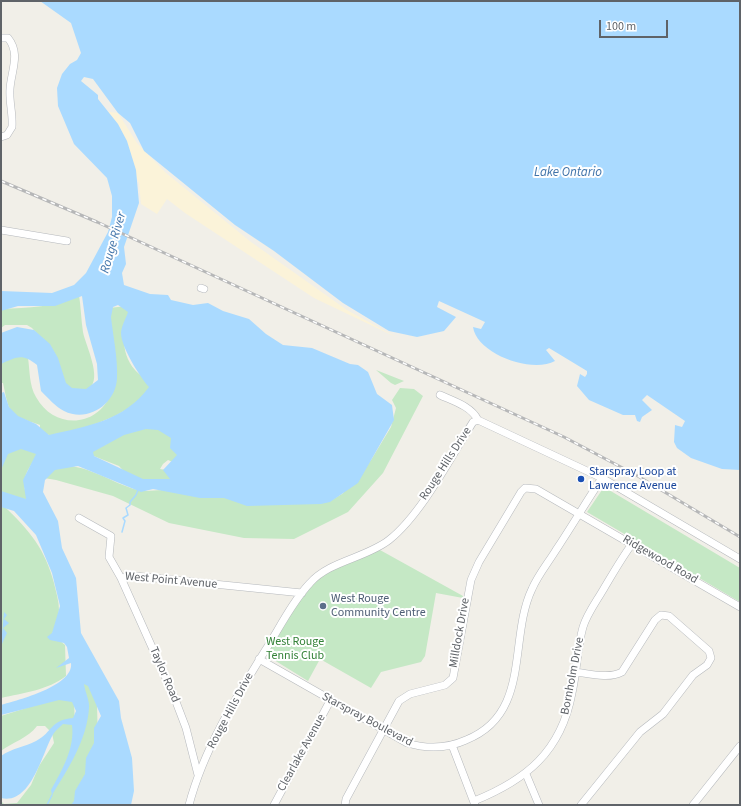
<!DOCTYPE html>
<html>
<head>
<meta charset="utf-8">
<style>
  body { margin:0 }
  #map { position:relative; width:741px; height:806px; overflow:hidden; background:#f1efe8; font-family:"Source Sans 3",sans-serif }
  canvas { display:block }
  .frame { position:absolute; inset:0; border:2px solid #5f6368; pointer-events:none }
  .scale { position:absolute; left:599px; top:20px; width:69px; height:18px; box-sizing:border-box; border:2px solid #5f6368; border-top:0; padding-left:5px; font-size:12px; line-height:14px; white-space:nowrap; color:#5f6368; -webkit-text-stroke:3px #fff; paint-order:stroke }
</style>
</head>
<body>
<div id="map">
<canvas width="741" height="806"></canvas>
<div class="frame"></div>
<div class="scale">100 m</div>
</div>
<script>
const context = document.querySelector('canvas').getContext('2d');
context.lineJoin = 'round';
function fillPath(path, color) {
  context.fillStyle = color;
  context.fill(path, 'evenodd');
}
function strokePath(path, color, width, dash) {
  context.strokeStyle = color;
  context.lineWidth = width;
  context.lineCap = dash ? 'butt' : 'round';
  context.setLineDash(dash || []);
  context.stroke(path);
}
function write(font, color, halo, rows, align = 'center') {
  context.font = font + ' "Source Sans 3",sans-serif';
  context.lineWidth = 4;
  context.setLineDash([]);
  context.textBaseline = 'middle';
  context.strokeStyle = halo;
  context.fillStyle = color;
  for (const [text, x, y, turn = 0] of rows) {
    context.save();
    context.translate(x, y);
    context.rotate((+turn || 0) * Math.PI / 180);
    context.textAlign = isNaN(turn) ? turn : align;
    if (halo) context.strokeText(text, 0, 0);
    context.fillText(text, 0, 0);
    context.restore();
  }
}
const green = new Path2D(`
  M 79,295 C 81,307 81,320 83,332 C 85,344 103,379 89,388 C 84,392 75,390 68,390 L 47,345 L 32,328 L 27,325 L 5,325 L 1,328 L 1,309 C 29,308 54,307 79,295 Z
  M 127,306 L 133,308 C 123,329 119,351 135,370 C 139,375 147,379 153,382 L 145,399 L 115,416 L 81,430 L 52,436 L 40,432 L 40,425 C 8,414 10,416 3,383 L 1,383 L 1,362 C 10,358 19,354 28,358 C 30,371 29,385 36,397 C 54,430 98,428 111,393 L 109,308 Z
  M 376,370 L 404,381 L 395,385 L 391,383 Z
  M 400,388 L 414,389 L 423,396 L 383,473 L 348,512 L 294,539 L 244,538 L 169,523 L 113,496 L 56,480 L 44,478 L 52,467 C 83,460 108,482 138,490 C 145,492 155,490 162,490 L 330,501 L 342,494 L 355,481 L 371,460 L 391,427 L 396,408 L 392,400 Z
  M 191,423 L 175,463 L 168,460 L 163,464 L 160,469 L 221,479 L 172,483 L 156,479 L 135,479 L 129,477 L 119,466 L 86,453 L 135,426 Z
  M 1,436 L 37,453 L 37,457 C 21,476 20,489 35,510 L 1,494 Z
  M 604,487 L 740,568 L 740,602 L 587,512 Z
  M 1,506 L 5,507 C 30,531 45,549 54,583 C 56,592 59,601 59,610 C 58,618 55,627 52,634 L 65,645 L 66,676 C 48,690 23,693 1,698 Z
  M 380,550 L 463,596 L 463,598 L 436,593 L 425,656 L 421,662 L 381,672 L 371,688 L 320,659 L 308,681 L 266,655 C 281,631 297,595 319,579 C 337,565 359,558 380,550 Z
  M 85,677 L 97,704 L 98,745 L 75,805 L 1,805 L 1,801 L 4,804 L 17,803 L 31,785 L 39,766 L 54,743 L 52,733 L 45,726 L 37,726 C 28,738 13,742 1,751 L 1,716 L 64,696 L 74,698 L 75,730 L 80,684 Z`);
const sand = new Path2D(`
  M 102,111 L 118,113 L 137,143 L 166,173 L 251,242 L 347,310 L 398,338 L 314,298 L 185,213 L 167,199 L 157,214 L 141,204 L 139,183 L 126,154 Z`);
const water = new Path2D(`
  M 40,1 L 740,1 L 740,470 L 722,469 L 691,458 L 677,448 L 674,442 L 675,425 L 682,427 L 685,421 L 647,395 L 642,400 L 652,410 L 642,417 L 640,422 L 637,421 L 635,415 L 623,415 L 589,400 L 577,386 L 580,374 L 585,377 L 587,374 L 587,371 L 549,348 L 546,350 L 555,361 C 532,374 477,354 473,327 L 481,329 L 485,322 L 439,301 L 437,307 L 456,317 L 444,331 L 417,337 L 389,331 L 343,303 L 274,251 L 235,225 L 144,151 L 130,123 L 118,113 L 93,79 L 84,77 L 81,81 L 98,95 L 98,99 L 118,124 L 127,141 L 136,170 L 139,203 L 124,247 L 126,264 L 122,273 L 124,285 L 150,294 L 168,295 L 171,300 L 193,305 L 208,303 L 223,311 L 249,319 L 266,334 L 283,345 L 312,348 L 350,364 L 358,365 L 368,372 L 377,394 L 392,405 L 394,420 L 358,483 L 330,502 L 321,504 L 247,506 L 224,498 L 200,498 L 153,489 L 141,492 L 78,466 L 55,470 L 45,480 L 43,492 L 58,521 L 62,548 L 76,578 L 81,633 L 119,701 L 121,718 L 132,758 L 134,791 L 131,805 L 71,805 L 74,801 L 75,791 L 85,774 L 86,758 L 94,743 L 94,728 L 101,716 L 88,686 L 84,684 C 85,692 90,701 89,708 C 87,740 68,769 52,795 L 51,790 C 62,770 75,748 72,725 L 63,724 C 60,727 56,730 54,733 C 43,749 32,806 1,798 L 1,756 C 12,748 25,747 36,741 C 53,732 50,720 73,718 L 76,711 L 72,702 L 59,700 L 1,715 L 1,705 C 18,700 74,686 71,663 L 56,668 L 69,658 L 67,647 L 64,643 L 50,640 L 47,637 L 52,633 L 60,606 L 52,573 L 36,535 L 14,511 L 1,507 L 1,491 L 26,499 L 23,480 L 36,454 L 21,449 L 8,454 L 1,470 L 1,393 L 4,392 L 9,407 L 18,416 L 36,424 L 49,435 C 87,426 124,421 149,387 C 140,377 121,347 121,333 C 121,327 126,318 128,312 L 118,305 L 113,307 L 111,317 C 113,336 118,358 117,378 C 116,404 88,423 64,411 C 56,407 48,398 41,391 L 37,365 C 22,353 17,357 1,364 L 1,333 L 17,327 L 34,330 L 50,344 L 58,358 L 66,383 L 72,388 L 86,389 L 98,380 L 97,364 L 86,325 L 82,296 L 55,306 L 18,306 L 1,311 L 1,291 L 52,293 L 74,285 L 86,273 L 108,232 L 112,217 L 112,196 L 107,178 L 74,144 L 58,106 L 57,88 L 62,74 L 70,64 L 77,60 L 81,53 L 71,23 ZM 146,429 L 158,430 L 171,438 L 170,448 L 177,455 L 163,470 L 170,479 L 143,479 L 94,456 L 93,452 L 124,435 Z
  M 4,612 L 7,615 L 4,619 L 9,623 L 3,628 L 7,633 L 1,646 Z`);
const stream = new Path2D(`
  M 122,532 L 125,521 L 123,518 L 128,515 L 126,508 L 130,505 L 130,502 L 136,495 L 138,490
  M 47,805 L 52,795`);
const minor = new Path2D(`
  M 1,38 L 8,38 C 21,54 11,71 10,89 C 9,102 13,114 12,127 L 7,135 L 1,137
  M 1,230 L 67,241
  M 201,288 L 204,289
  M 440,395 C 453,401 471,406 478,420
  M 478,420 L 602,478 L 740,559
  M 79,518 L 111,536 L 109,557 L 121,578 L 135,576 L 302,593
  M 121,578 L 173,694 L 186,728 L 198,775
  M 259,659 L 407,743 C 427,749 446,749 466,740 C 532,714 508,639 532,589 C 538,575 548,563 556,550 C 572,526 586,502 602,478
  M 576,672 C 590,674 610,679 622,672 L 655,620 L 661,615 L 669,616 L 709,651 L 711,658 L 707,665 L 693,675 L 663,714 L 640,732 L 581,805
  M 452,745 L 475,805
  M 526,774 L 539,805
  M 474,801 C 526,780 561,752 572,693 C 577,672 577,648 583,627 C 587,614 596,602 603,590 C 612,575 621,559 632,544
  M 189,805 C 204,748 237,696 268,646 C 281,625 293,601 310,583 C 329,561 366,558 389,540 C 421,515 451,457 473,422 L 478,420
  M 274,805 L 330,701
  M 345,805 L 346,799 L 399,701 L 410,694 L 445,685 L 453,678 L 471,580 L 479,562 L 521,492 L 525,488 L 536,489 L 740,607
  M 693,805 L 740,746`);
const rail = new Path2D(`
  M 1,181 L 97,222 L 564,437 L 636,475 L 740,537`);
const markers = [
  [581,479,4,"#1a4fb4"],
  [323,606,4,"#5c6f8a"]
];
const streetNames = [
  ["Rouge Hills Drive",446,464,-57],
  ["Ridgewood Road",660,560,30],
  ["West Point Avenue",171,581,5],
  ["Milldock Drive",460,633,-80],
  ["Taylor Road",164,675,67],
  ["Bornholm Drive",573,676,-79],
  ["Rouge Hills Drive",231,711,-62],
  ["Starspray Boulevard",367,720,28],
  ["Clearlake Avenue",302,753,-61]
];
const transitNames = [
  ["Starspray Loop at",589,472],
  ["Lawrence Avenue",589,486]
];
const serviceNames = [
  ["West Rouge",331,599],
  ["Community Centre",331,613]
];
const parkNames = [
  ["West Rouge",295,642],
  ["Tennis Club",295,656]
];
const waterNames = [
  ["Lake Ontario",568,173],
  ["Rouge River",114,243,-74]
];
fillPath(green, '#c5e8c5');
fillPath(sand, '#fbf3d9');
fillPath(water, '#aadaff');
strokePath(stream, '#aadaff', 1.5);
strokePath(minor, '#b5b8bc', 8);
strokePath(minor, '#fff', 7);
strokePath(rail, '#b6b7b8', 3);
strokePath(rail, '#fff', 1.5, [4.5]);
for (const [x, y, r, color] of markers) {
  const dot = new Path2D();
  dot.arc(x, y, r, 0, 2 * Math.PI);
  context.fillStyle = color;
  context.fill(dot);
  strokePath(dot, '#fff', 1.5);
}
write('12px', '#5f6368', '#fff', streetNames);
write('12px', '#164399', '#fff', transitNames, 'left');
write('12px', '#4e5e75', '#fff', serviceNames, 'left');
write('12px', '#348238', '#fff', parkNames);
write('italic 13px', '#4174aa', '#fff', waterNames);
</script>
</body>
</html>
